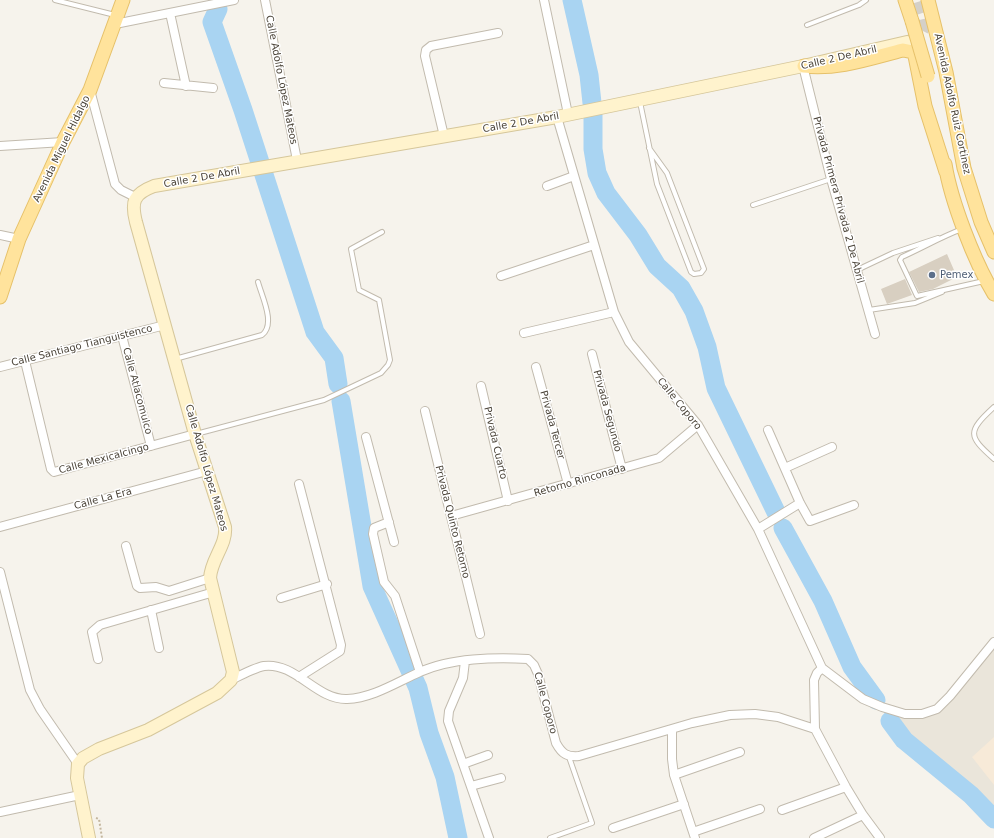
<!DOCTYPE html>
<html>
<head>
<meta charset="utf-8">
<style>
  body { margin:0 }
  canvas { display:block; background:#f6f3ec }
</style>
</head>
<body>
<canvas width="994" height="838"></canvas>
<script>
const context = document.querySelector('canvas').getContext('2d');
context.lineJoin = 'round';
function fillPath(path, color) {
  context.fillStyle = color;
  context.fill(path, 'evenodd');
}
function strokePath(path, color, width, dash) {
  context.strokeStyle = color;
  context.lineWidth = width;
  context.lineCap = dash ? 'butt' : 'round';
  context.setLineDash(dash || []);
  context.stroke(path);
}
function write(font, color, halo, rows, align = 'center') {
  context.font = font + ' "DejaVu Sans",sans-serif';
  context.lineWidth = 3;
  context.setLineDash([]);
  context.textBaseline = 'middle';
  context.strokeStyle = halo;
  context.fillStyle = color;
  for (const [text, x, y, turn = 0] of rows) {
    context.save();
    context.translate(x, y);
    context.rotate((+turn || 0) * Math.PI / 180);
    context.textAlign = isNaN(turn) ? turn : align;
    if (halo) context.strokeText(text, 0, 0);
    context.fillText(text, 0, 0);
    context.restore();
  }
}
const residential = new Path2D(`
  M 994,642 L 994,819 L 971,795 L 904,740 L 890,721 L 905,714 L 937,709 Z`);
const commercial = new Path2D(`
  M 994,737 L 994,785 L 972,757 Z`);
const river = new Path2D(`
  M 572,0 L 589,75 L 592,103
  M 218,9 L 212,22 L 243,110 L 315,332 L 334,358 L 338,384
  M 593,115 L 593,149 L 597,173 L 606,193 L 638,235 L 657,266 L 681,288 L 694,311 L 707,347 L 716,388 L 776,512
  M 341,401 L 372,586 L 418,688 L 429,733 L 445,777 L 458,838
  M 783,528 L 823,601 L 852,667 L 876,700
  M 890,721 L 904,740 L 971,795 L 994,819`);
const building = new Path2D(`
  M 947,254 L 957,277 L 933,289 L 919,292 L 909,272 Z
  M 905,279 L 912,295 L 887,304 L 881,289 Z`);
const secondaryTunnel = new Path2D(`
  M 908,41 C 932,32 923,21 917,0`);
const path = new Path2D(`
  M 96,818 L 99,819 L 102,838`);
const lane = new Path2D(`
  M 55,0 L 115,15
  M 807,25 L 859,5 L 866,0
  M 640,102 L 657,184 L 691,272 L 694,274 L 701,273 L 704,269 L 667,173 L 649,148
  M 753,205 L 831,179
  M 962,229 C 941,237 922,248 902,257 L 900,260 L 917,296 L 984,281
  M 857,270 L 893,253 L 938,238
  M 869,310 L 915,303 L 942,292
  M 175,359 L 262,335 C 276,324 262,297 258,282
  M 994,407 C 967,432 968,436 994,459
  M 196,434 L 324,400 L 381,373 L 388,365 L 390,360 L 379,300 L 359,290 L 351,249 L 382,232
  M 550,838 L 592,823 L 569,757`);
const street = new Path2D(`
  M 265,0 L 297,160
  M 544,0 L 568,114
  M 170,13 L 186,86
  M 115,24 L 234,0
  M 803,66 L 831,179 L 875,334
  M 164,83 L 213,88
  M 90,90 L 115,184 L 121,190 L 135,197
  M 557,117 L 614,312 L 629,342 L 698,425 L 758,529 L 822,668 L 863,699 L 882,707 L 905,714 L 922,714 L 937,709 L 950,696 L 994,642
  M 444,136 L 425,56 L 426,50 L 431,46 L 498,33
  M 0,146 L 63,142
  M 547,186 L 574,176
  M 0,235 L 19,239
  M 501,276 L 594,245
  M 524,333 L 614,312
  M 122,336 L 151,446
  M 592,354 L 622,469
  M 25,361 L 51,469 L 54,472 L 195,434
  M 0,367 L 165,325
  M 536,367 L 568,484
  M 481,386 L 508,501
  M 425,411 L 480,634
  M 768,430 L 800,503 L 810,521 L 854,505
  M 366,437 L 394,542
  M 785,468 L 832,447
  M 451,516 L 659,458 L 698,425
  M 389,522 L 374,528 L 373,534 L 384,582 L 395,596 L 420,672
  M 0,527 L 207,471
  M 758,529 L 800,503
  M 126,546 L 137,586 L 140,588 L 156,587 L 169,591 L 210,578
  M 0,572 L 30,690 L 40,709 L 78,764
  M 281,598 L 327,584
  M 151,610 L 159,648
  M 98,659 L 92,632 L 100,625 L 214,592
  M 465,661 L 463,678 L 449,711 L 448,721 L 489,838
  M 822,668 L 817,673 L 814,680 L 815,729 L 846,787 L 863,815 L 880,838
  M 299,677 L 340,651 L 341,645 L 299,484
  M 231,680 C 241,675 254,668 264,666 C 296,662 316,700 347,699 C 373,698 397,682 420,672 C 450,658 496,657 528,659 L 534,665 L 538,674 L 556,743 C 562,754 567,757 579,756 L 692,723 L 730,715 L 755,714 L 778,717 L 815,729
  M 672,729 L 672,759 L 674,775 L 695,838
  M 463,764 L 488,755
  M 674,775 L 740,752
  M 471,786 L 501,778
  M 782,810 L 846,787
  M 0,812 L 80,795
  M 613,828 L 684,804
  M 693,832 L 760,809
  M 814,838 L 863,815`);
const secondary = new Path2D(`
  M 89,838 L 77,778 L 78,764 L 83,758 L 99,749 L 148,730 L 217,693 L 231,680 L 233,672 L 210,578 C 211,559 227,545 225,527 L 195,434 L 136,222 C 131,202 133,194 154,186 L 557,117 L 803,66 L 907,42`);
const primary = new Path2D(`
  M 905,0 L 912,21
  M 928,0 L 946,72 L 964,168 L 981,222 L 994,252
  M 804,66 C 838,70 871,58 903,50 L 913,52 L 915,56 L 925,106 L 946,172
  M 945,164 C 951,201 974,261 994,294
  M 0,297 L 19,239 L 63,142 L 90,90 L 123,0`);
const primaryBridge = new Path2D(`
  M 912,21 L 928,76`);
const markers = [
  [932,275,4,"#5c6f8a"]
];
const streetNames = [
  ["Calle 2 De Abril",839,58,-13],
  ["Calle Adolfo López Mateos",281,80,79],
  ["Avenida Adolfo Ruiz Cortinez",952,104,78],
  ["Calle 2 De Abril",521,123,-10],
  ["Avenida Miguel Hidalgo",62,149,-64],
  ["Calle 2 De Abril",202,178,-10],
  ["Privada Primera Privada 2 De Abril",838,200,75],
  ["Calle Santiago Tianguistenco",82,346,-14],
  ["Calle Atlacomulco",137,391,75],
  ["Calle Coporo",679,404,51],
  ["Privada Segundo",607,411,75],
  ["Privada Tercer",552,425,75],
  ["Privada Cuarto",495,443,77],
  ["Calle Mexicalcingo",104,459,-15],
  ["Calle Adolfo López Mateos",206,468,74],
  ["Retorno Rinconada",580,481,-16],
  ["Calle La Era",103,499,-15],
  ["Privada Quinto Retorno",452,522,76],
  ["Calle Coporo",545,703,75]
];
const serviceNames = [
  ["Pemex",940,275]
];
fillPath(residential, '#eae5da');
fillPath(commercial, '#f7ead8');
strokePath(river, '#a9d4f2', 19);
fillPath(building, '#d8cfc1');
strokePath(secondaryTunnel, '#d4d0c8', 12, [12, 6]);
strokePath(lane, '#c2bbae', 6);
strokePath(street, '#c2bbae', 10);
strokePath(secondary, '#d6c79b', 14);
strokePath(primary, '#e6c16a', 15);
strokePath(path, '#c4b79f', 2, [2, 2]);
strokePath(lane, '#fff', 4);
strokePath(street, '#fff', 8);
strokePath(secondary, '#fff3cd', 12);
strokePath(primary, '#ffe39c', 13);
strokePath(primaryBridge, '#e6c16a', 15, []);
strokePath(primaryBridge, '#ffe39c', 13);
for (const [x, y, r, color] of markers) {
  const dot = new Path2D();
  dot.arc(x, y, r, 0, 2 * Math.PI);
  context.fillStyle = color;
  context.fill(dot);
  strokePath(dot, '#fff', 1.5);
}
write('10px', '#4b4439', '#fff', streetNames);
write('10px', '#4e5e75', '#fff', serviceNames, 'left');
</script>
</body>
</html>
